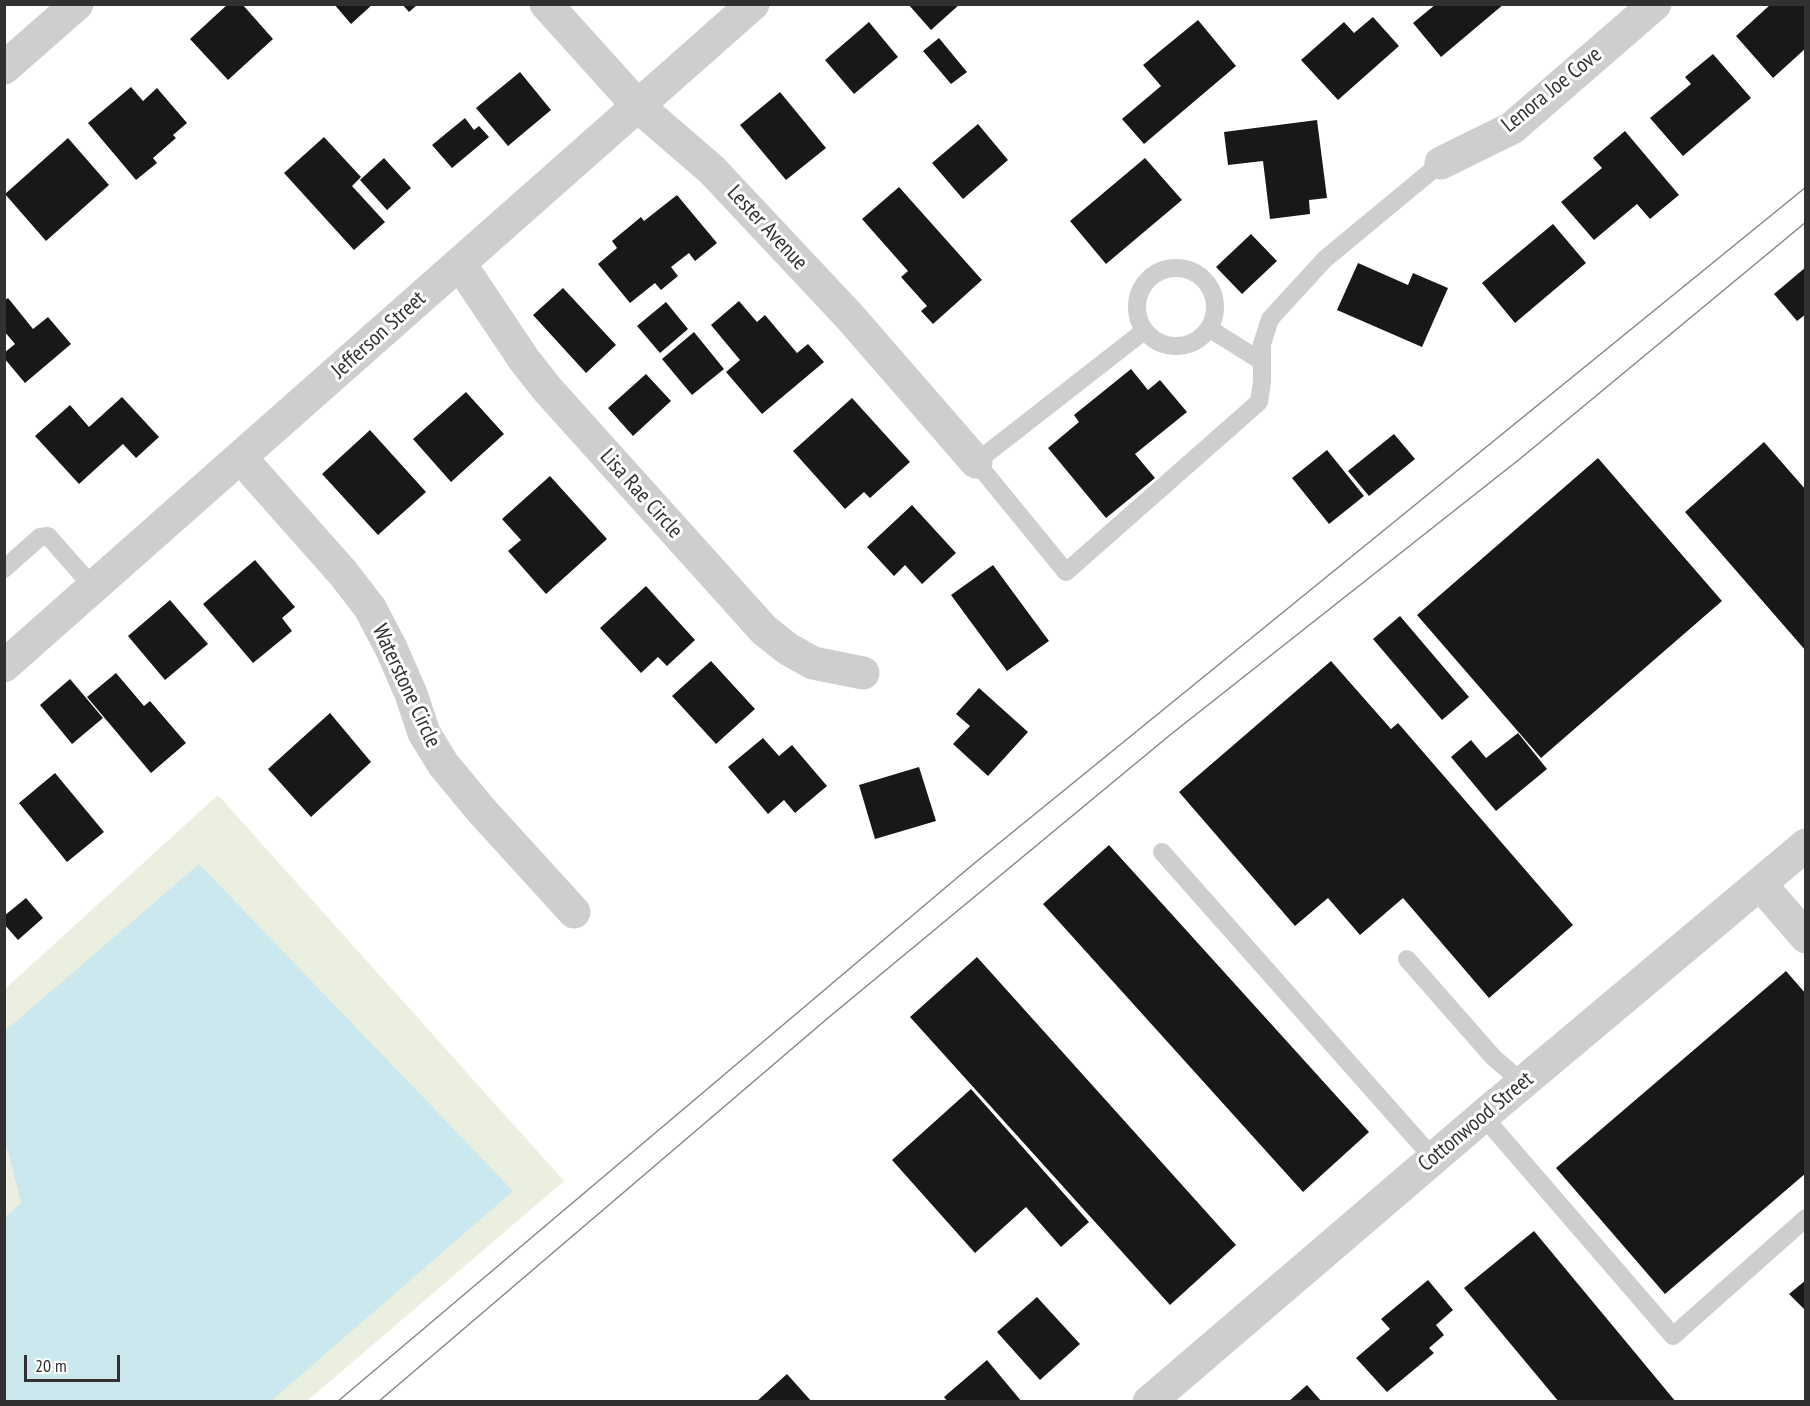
<!DOCTYPE html>
<html>
<head>
<meta charset="utf-8">
<style>
  body { margin:0 }
  #map { position:relative; width:1810px; height:1406px; overflow:hidden; background:#fff; font-family:"PT Sans Narrow",sans-serif }
  canvas { display:block }
  .frame { position:absolute; inset:0; border:6px solid #313131; pointer-events:none }
  .scale { position:absolute; left:24px; top:1355px; width:96px; height:27px; box-sizing:border-box; border:3px solid #313131; border-top:0; padding-left:8px; font-size:18px; line-height:21px; white-space:nowrap; color:#313131; -webkit-text-stroke:4px #fff; paint-order:stroke }
</style>
</head>
<body>
<div id="map">
<canvas width="1810" height="1406"></canvas>
<div class="frame"></div>
<div class="scale">20 m</div>
</div>
<script>
const context = document.querySelector('canvas').getContext('2d');
context.lineJoin = 'round';
function fillPath(path, color) {
  context.fillStyle = color;
  context.fill(path, 'evenodd');
}
function strokePath(path, color, width, dash) {
  context.strokeStyle = color;
  context.lineWidth = width;
  context.lineCap = dash ? 'butt' : 'round';
  context.setLineDash(dash || []);
  context.stroke(path);
}
function write(font, color, halo, rows, align = 'center') {
  context.font = font + ' "PT Sans Narrow",sans-serif';
  context.lineWidth = 6;
  context.setLineDash([]);
  context.textBaseline = 'middle';
  context.strokeStyle = halo;
  context.fillStyle = color;
  for (const [text, x, y, turn = 0] of rows) {
    context.save();
    context.translate(x, y);
    context.rotate((+turn || 0) * Math.PI / 180);
    context.textAlign = isNaN(turn) ? turn : align;
    if (halo) context.strokeText(text, 0, 0);
    context.fillText(text, 0, 0);
    context.restore();
  }
}
const green = new Path2D(`
  M 218,795 L 564,1181 L 307,1401 L 5,1402 L 5,989 Z`);
const water = new Path2D(`
  M 199,864 L 513,1191 L 271,1401 L 5,1401 L 5,1218 L 21,1203 L 5,1139 L 5,1031 Z`);
const building = new Path2D(`
  M 228,4 L 242,4 L 273,39 L 228,80 L 190,39 Z
  M 334,4 L 373,4 L 351,24 Z
  M 402,4 L 418,4 L 409,12 Z
  M 908,4 L 960,4 L 931,30 Z
  M 1436,4 L 1504,4 L 1441,57 L 1413,23 Z
  M 1771,4 L 1806,4 L 1806,48 L 1773,78 L 1736,36 Z
  M 1373,17 L 1399,46 L 1338,100 L 1301,60 L 1344,22 L 1354,33 Z
  M 1198,20 L 1236,66 L 1144,144 L 1122,119 L 1161,86 L 1143,65 Z
  M 869,22 L 898,57 L 854,94 L 825,60 Z
  M 939,38 L 967,72 L 951,84 L 923,51 Z
  M 1713,54 L 1751,98 L 1683,156 L 1650,118 L 1691,84 L 1685,77 Z
  M 520,72 L 551,110 L 508,146 L 476,108 Z
  M 131,87 L 143,101 L 157,88 L 187,123 L 173,135 L 176,138 L 153,158 L 157,163 L 136,180 L 88,123 Z
  M 780,92 L 826,148 L 786,180 L 740,125 Z
  M 465,118 L 474,130 L 479,126 L 489,137 L 452,168 L 432,145 Z
  M 1317,120 L 1327,198 L 1309,200 L 1310,214 L 1270,219 L 1263,161 L 1228,165 L 1224,132 Z
  M 978,124 L 1008,160 L 963,199 L 932,163 Z
  M 1625,131 L 1679,195 L 1650,219 L 1637,204 L 1594,240 L 1561,202 L 1602,168 L 1593,158 Z
  M 324,137 L 361,177 L 352,186 L 385,222 L 354,250 L 284,173 Z
  M 68,138 L 109,185 L 46,241 L 5,194 Z
  M 384,158 L 411,188 L 387,210 L 360,180 Z
  M 1145,158 L 1182,200 L 1106,264 L 1070,221 Z
  M 899,187 L 982,280 L 933,324 L 921,311 L 927,306 L 901,277 L 908,271 L 862,219 Z
  M 677,195 L 717,243 L 695,261 L 689,253 L 671,267 L 678,276 L 661,290 L 655,283 L 630,303 L 598,264 L 617,248 L 612,241 L 641,217 L 644,221 Z
  M 1553,224 L 1586,263 L 1515,323 L 1482,283 Z
  M 1251,234 L 1277,261 L 1242,294 L 1216,267 Z
  M 1358,263 L 1408,285 L 1413,273 L 1448,288 L 1422,347 L 1337,310 Z
  M 1806,267 L 1806,314 L 1797,321 L 1774,294 Z
  M 563,288 L 616,345 L 586,373 L 533,315 Z
  M 8,298 L 33,329 L 48,317 L 71,344 L 25,383 L 4,358 L 4,353 L 15,344 L 4,331 L 4,301 Z
  M 739,301 L 757,322 L 765,315 L 797,353 L 808,344 L 824,362 L 762,414 L 726,372 L 740,360 L 711,325 Z
  M 666,302 L 688,329 L 660,353 L 637,326 Z
  M 694,332 L 724,369 L 692,395 L 662,359 Z
  M 1131,369 L 1148,390 L 1160,380 L 1187,412 L 1135,454 L 1155,478 L 1106,518 L 1048,448 L 1079,422 L 1074,415 Z
  M 646,374 L 671,401 L 633,436 L 608,408 Z
  M 466,392 L 504,434 L 451,482 L 413,439 Z
  M 122,397 L 159,437 L 136,458 L 123,444 L 79,484 L 35,436 L 70,405 L 89,427 Z
  M 852,398 L 910,462 L 870,498 L 864,492 L 845,509 L 793,451 Z
  M 370,430 L 426,492 L 378,535 L 322,474 Z
  M 1394,434 L 1415,459 L 1369,496 L 1348,471 Z
  M 1764,442 L 1806,490 L 1806,651 L 1685,512 Z
  M 1327,450 L 1364,496 L 1329,524 L 1292,478 Z
  M 1598,458 L 1722,601 L 1541,758 L 1417,615 Z
  M 550,476 L 607,539 L 546,594 L 508,551 L 521,540 L 502,519 Z
  M 912,505 L 956,553 L 922,584 L 905,565 L 894,576 L 867,547 Z
  M 255,560 L 295,607 L 282,618 L 292,631 L 253,663 L 203,604 Z
  M 993,565 L 1049,641 L 1007,671 L 951,595 Z
  M 646,586 L 695,640 L 667,666 L 658,657 L 641,673 L 600,628 Z
  M 170,600 L 208,644 L 165,680 L 128,636 Z
  M 1400,616 L 1469,697 L 1442,720 L 1373,639 Z
  M 711,661 L 755,709 L 716,744 L 672,696 Z
  M 1331,661 L 1391,729 L 1398,723 L 1573,925 L 1489,998 L 1403,898 L 1360,935 L 1328,898 L 1295,926 L 1179,792 Z
  M 116,673 L 144,706 L 150,701 L 186,743 L 151,773 L 87,697 Z
  M 70,679 L 103,718 L 72,744 L 40,705 Z
  M 979,688 L 1028,732 L 988,776 L 953,744 L 970,726 L 956,714 Z
  M 330,713 L 371,762 L 311,817 L 268,769 Z
  M 1518,733 L 1547,769 L 1496,811 L 1451,757 L 1471,740 L 1486,758 Z
  M 763,738 L 779,756 L 792,745 L 827,786 L 795,813 L 784,800 L 768,814 L 728,767 Z
  M 919,767 L 936,821 L 875,839 L 859,785 Z
  M 55,773 L 104,832 L 67,862 L 19,803 Z
  M 1109,845 L 1369,1132 L 1303,1192 L 1043,904 Z
  M 26,898 L 43,918 L 18,940 L 4,924 L 4,916 Z
  M 977,957 L 1236,1245 L 1170,1305 L 910,1017 Z
  M 1786,971 L 1806,994 L 1806,1173 L 1665,1294 L 1556,1168 Z
  M 971,1089 L 1089,1222 L 1061,1247 L 1026,1207 L 975,1253 L 892,1160 Z
  M 1534,1231 L 1676,1402 L 1559,1402 L 1464,1288 Z
  M 1428,1280 L 1453,1310 L 1436,1325 L 1444,1335 L 1429,1348 L 1434,1353 L 1387,1392 L 1356,1358 L 1390,1329 L 1381,1319 Z
  M 1806,1280 L 1806,1311 L 1789,1294 Z
  M 1037,1297 L 1080,1344 L 1040,1380 L 997,1332 Z
  M 987,1360 L 1022,1402 L 948,1402 L 944,1397 Z
  M 787,1374 L 812,1402 L 756,1402 Z
  M 1307,1385 L 1322,1402 L 1288,1402 Z`);
const service = new Path2D(`
  M1137 307a39 39 0 1 1 78 0a39 39 0 1 1-78 0Z
  M 1210,329 L 1261,361
  M 1144,331 L 976,462 L 1066,572 L 1259,402 L 1262,382 L 1262,344 L 1270,319 L 1325,259 L 1441,163
  M 4,569 L 40,537 L 48,536 L 94,588
  M 1162,852 L 1434,1159
  M 1407,959 L 1493,1057 L 1523,1083
  M 1483,1116 L 1673,1336 L 1806,1218`);
const minor = new Path2D(`
  M 546,4 L 639,107 L 712,170 L 850,317 L 976,462
  M 4,68 L 77,4
  M 1441,163 L 1512,128 L 1655,4
  M 460,264 L 525,361 L 548,390 L 764,630 L 788,649 L 813,663 L 863,673
  M 241,458 L 343,573 L 370,608 L 391,648 L 411,694 L 424,733 L 443,764 L 481,810 L 574,912
  M 4,666 L 753,4
  M 1760,884 L 1806,937`);
const tertiary = new Path2D(`
  M 1149,1402 L 1483,1116 L 1806,845`);
const tram = new Path2D(`
  M 337,1402 L 971,866 L 1806,187
  M 378,1402 L 828,1018 L 1170,735 L 1521,458 L 1806,222`);
const streetNames = [
  ["Lenora Joe Cove",1552,90,-39],
  ["Lester Avenue",767,228,47],
  ["Jefferson Street",379,335,-42],
  ["Lisa Rae Circle",641,494,48],
  ["Waterstone Circle",406,686,65],
  ["Cottonwood Street",1476,1122,-40]
];
fillPath(green, '#eaefdf');
fillPath(water, '#cbe8ef');
fillPath(building, '#181818');
strokePath(service, '#cecece', 18);
strokePath(minor, '#cecece', 33);
strokePath(tertiary, '#cecece', 33);
strokePath(tram, '#868686', 1.5);
write('22px', '#313131', '#fff', streetNames);
</script>
</body>
</html>
